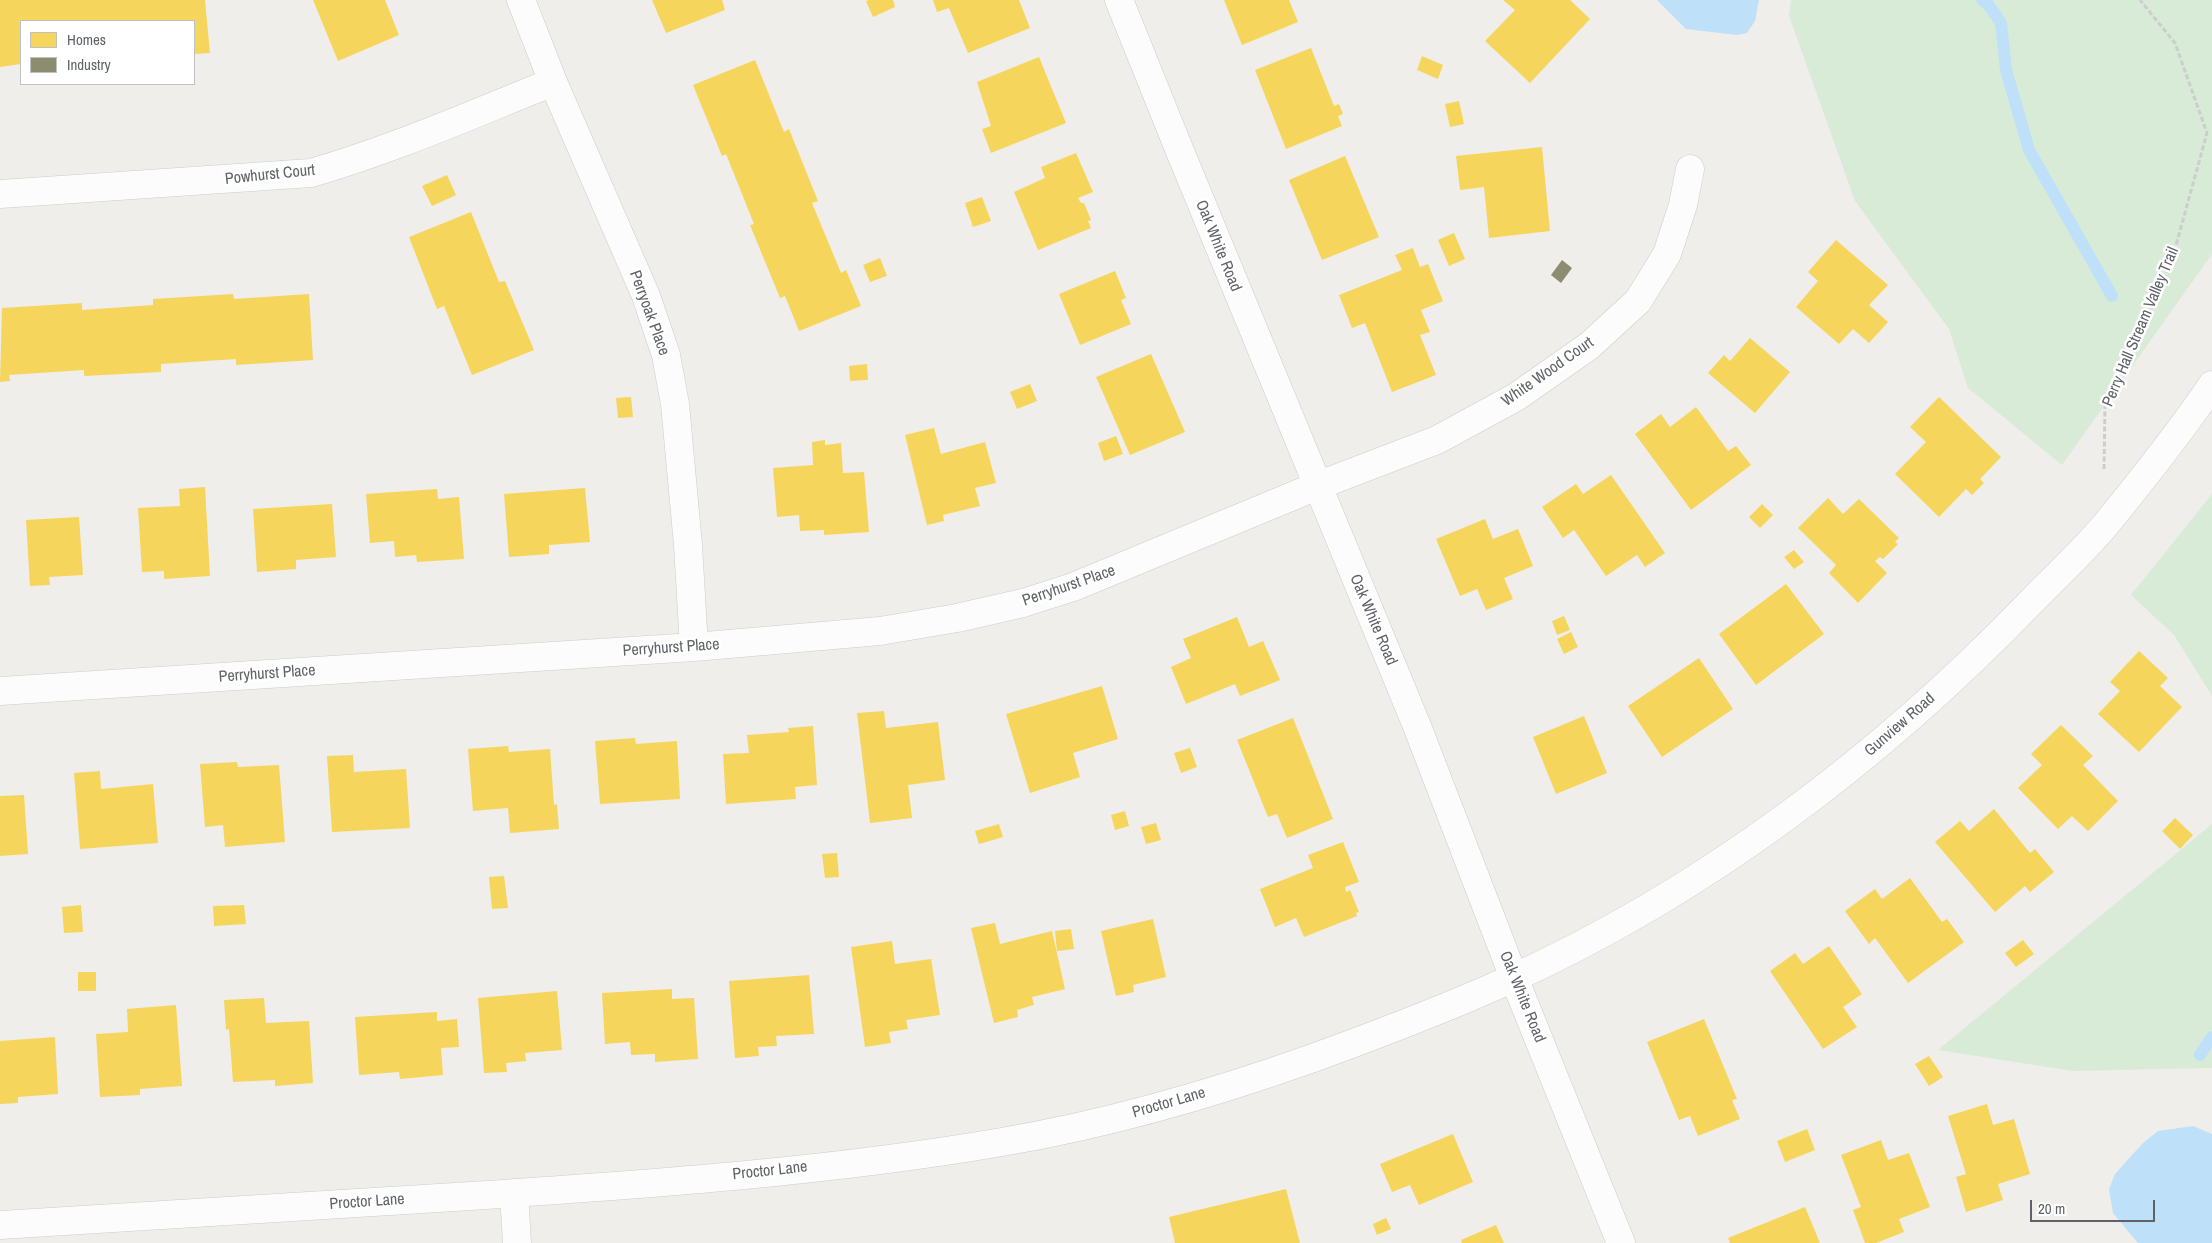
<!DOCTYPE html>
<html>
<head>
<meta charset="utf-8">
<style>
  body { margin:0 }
  #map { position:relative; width:2212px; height:1243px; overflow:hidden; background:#efeeea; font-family:"Archivo Narrow",sans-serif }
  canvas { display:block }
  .legend { position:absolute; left:20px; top:20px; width:175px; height:65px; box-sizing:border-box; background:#fff; border:1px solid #bfc1c3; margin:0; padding:6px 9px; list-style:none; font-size:15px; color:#5f6368 }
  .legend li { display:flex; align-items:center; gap:10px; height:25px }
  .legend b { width:25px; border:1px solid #bfc1c3 }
  .scale { position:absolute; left:2030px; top:1200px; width:125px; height:22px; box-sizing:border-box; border:2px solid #5f6368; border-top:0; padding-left:6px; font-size:15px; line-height:18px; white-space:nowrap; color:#5f6368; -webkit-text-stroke:4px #fff; paint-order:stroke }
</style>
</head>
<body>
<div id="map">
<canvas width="2212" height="1243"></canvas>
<ul class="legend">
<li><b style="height:14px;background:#f6d55c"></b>Homes</li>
<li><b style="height:14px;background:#8c8c6e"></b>Industry</li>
</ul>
<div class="scale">20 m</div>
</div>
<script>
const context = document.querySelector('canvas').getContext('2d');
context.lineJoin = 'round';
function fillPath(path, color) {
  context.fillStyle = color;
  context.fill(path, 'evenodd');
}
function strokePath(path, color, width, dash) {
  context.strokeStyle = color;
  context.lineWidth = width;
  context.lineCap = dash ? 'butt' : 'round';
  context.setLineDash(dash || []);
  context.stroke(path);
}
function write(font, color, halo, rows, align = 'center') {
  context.font = font + ' "Archivo Narrow",sans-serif';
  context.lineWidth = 5;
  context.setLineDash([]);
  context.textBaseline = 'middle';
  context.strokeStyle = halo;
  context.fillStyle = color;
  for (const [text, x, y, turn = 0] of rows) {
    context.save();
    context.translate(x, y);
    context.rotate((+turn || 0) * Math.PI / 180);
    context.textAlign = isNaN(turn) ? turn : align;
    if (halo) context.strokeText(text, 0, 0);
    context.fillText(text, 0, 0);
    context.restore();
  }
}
const green = new Path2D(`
  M 1791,0 L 2212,0 L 2212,254 L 2062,465 L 1968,388 L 1949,329 L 1855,201 L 1789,16 Z
  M 2212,494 L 2212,696 L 2174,635 L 2131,595 Z
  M 2212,824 L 2212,1068 L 2073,1071 L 1938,1050 Z`);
const water = new Path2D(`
  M 1657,0 L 1759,0 L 1755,21 L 1747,33 L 1737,35 L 1686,29 Z
  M 2193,1126 L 2212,1134 L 2212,1243 L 2138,1243 L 2113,1213 L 2109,1189 L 2115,1174 L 2142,1144 L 2158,1131 Z`);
const homes = new Path2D(`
  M 0,0 L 205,0 L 210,53 L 194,54 L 194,21 L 21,21 L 21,64 L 0,67 Z
  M 313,0 L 385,0 L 399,35 L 338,61 Z
  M 652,0 L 722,0 L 725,10 L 666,33 Z
  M 869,0 L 893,0 L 895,7 L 873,17 L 866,1 Z
  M 933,0 L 1019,0 L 1030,28 L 968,53 L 949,8 L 937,12 Z
  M 1224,0 L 1289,0 L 1298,22 L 1242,45 Z
  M 1503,0 L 1570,0 L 1590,19 L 1530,83 L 1485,41 L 1515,10 Z
  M 1311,48 L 1334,106 L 1339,104 L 1343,114 L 1338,116 L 1342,126 L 1286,149 L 1255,70 Z
  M 1422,56 L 1443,65 L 1438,79 L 1417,70 Z
  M 1039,57 L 1066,123 L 991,153 L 982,129 L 991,126 L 977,82 Z
  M 755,60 L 784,132 L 789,129 L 818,201 L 812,203 L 841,273 L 846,270 L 861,306 L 799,331 L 785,296 L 780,298 L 750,225 L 754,224 L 726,154 L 722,156 L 693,85 Z
  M 1459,101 L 1464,124 L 1450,127 L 1445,104 Z
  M 1542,147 L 1550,231 L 1489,238 L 1484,187 L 1460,190 L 1456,156 Z
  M 1076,153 L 1093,192 L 1078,198 L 1081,203 L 1084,203 L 1091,220 L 1088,221 L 1091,228 L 1038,250 L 1014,192 L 1045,178 L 1041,167 Z
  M 1345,156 L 1379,237 L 1322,260 L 1289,180 Z
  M 447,175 L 456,195 L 432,206 L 422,186 Z
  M 982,197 L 991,221 L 973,227 L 965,203 Z
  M 471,212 L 499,282 L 505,281 L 534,350 L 472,375 L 444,306 L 437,309 L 409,237 Z
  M 1454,233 L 1465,259 L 1449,266 L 1438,240 Z
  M 1836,240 L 1888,285 L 1869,305 L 1888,322 L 1869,343 L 1853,329 L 1839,344 L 1796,307 L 1818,281 L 1808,272 Z
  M 1413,248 L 1420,267 L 1428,264 L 1443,301 L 1421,310 L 1430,332 L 1420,335 L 1436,375 L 1392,392 L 1365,323 L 1352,328 L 1339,295 L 1402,270 L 1395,255 Z
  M 880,258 L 887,276 L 870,282 L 863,265 Z
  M 1115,271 L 1126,298 L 1121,300 L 1131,324 L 1080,345 L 1059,294 Z
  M 233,294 L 234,299 L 309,294 L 313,360 L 236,365 L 236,359 L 161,364 L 161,372 L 84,376 L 84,370 L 9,375 L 10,381 L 0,382 L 2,308 L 82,303 L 82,310 L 153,305 L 153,299 Z
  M 1750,338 L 1790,372 L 1755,413 L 1708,373 L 1724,355 L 1730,361 Z
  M 1151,354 L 1185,432 L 1130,455 L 1096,377 Z
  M 867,364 L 868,380 L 850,381 L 849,366 Z
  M 1030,384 L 1037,401 L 1017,409 L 1010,392 Z
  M 631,397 L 633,417 L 618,418 L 616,398 Z
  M 1939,397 L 2001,457 L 1980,479 L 1984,483 L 1972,495 L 1966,489 L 1939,517 L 1895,474 L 1926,442 L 1910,427 Z
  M 1696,407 L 1728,451 L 1736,446 L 1751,465 L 1691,510 L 1635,434 L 1661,414 L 1670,427 Z
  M 934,428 L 941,454 L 985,442 L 996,483 L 975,488 L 980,506 L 943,515 L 944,521 L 927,525 L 905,435 Z
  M 1116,436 L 1123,454 L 1104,461 L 1098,443 Z
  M 825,440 L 825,445 L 841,443 L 843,473 L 864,472 L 869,532 L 824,535 L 824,530 L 800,531 L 799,515 L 777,517 L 773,468 L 813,465 L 812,442 Z
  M 1611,475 L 1665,553 L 1645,567 L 1637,555 L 1606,576 L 1574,530 L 1563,538 L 1542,507 L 1576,484 L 1583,494 Z
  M 205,487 L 210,576 L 164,579 L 164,571 L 142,572 L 138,508 L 180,506 L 179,489 Z
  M 585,488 L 590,542 L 549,545 L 549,554 L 509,557 L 504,494 Z
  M 437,489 L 438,499 L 459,497 L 464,559 L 417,562 L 416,555 L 395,557 L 394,541 L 370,543 L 366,494 Z
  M 1828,498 L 1843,514 L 1859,499 L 1899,538 L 1895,542 L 1898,544 L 1883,559 L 1880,557 L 1875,561 L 1887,573 L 1858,603 L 1829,573 L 1836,565 L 1798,528 Z
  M 332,504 L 336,557 L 296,560 L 296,569 L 257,572 L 253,509 Z
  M 1762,504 L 1773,515 L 1760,528 L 1749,517 Z
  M 79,517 L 83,575 L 49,577 L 50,585 L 30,586 L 26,520 Z
  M 1485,519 L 1493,539 L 1518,529 L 1533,566 L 1504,578 L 1513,599 L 1486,610 L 1477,589 L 1460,596 L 1436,539 Z
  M 1794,550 L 1804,562 L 1794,569 L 1784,557 Z
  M 1786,584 L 1824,634 L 1756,685 L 1719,634 Z
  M 1564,616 L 1570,630 L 1557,635 L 1552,621 Z
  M 1237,617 L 1249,647 L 1263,641 L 1280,680 L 1240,696 L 1235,684 L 1186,704 L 1171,667 L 1191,658 L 1183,639 Z
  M 1571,632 L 1578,647 L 1564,654 L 1557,639 Z
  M 2139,651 L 2168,678 L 2160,686 L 2182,707 L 2139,752 L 2098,714 L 2120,691 L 2110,682 Z
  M 1699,658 L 1733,709 L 1662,757 L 1628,706 Z
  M 1102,686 L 1118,739 L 1073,753 L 1080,777 L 1030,793 L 1006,714 Z
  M 884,711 L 886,728 L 938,722 L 945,780 L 908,785 L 912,818 L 870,823 L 857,713 Z
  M 1584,716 L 1607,773 L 1556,794 L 1533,737 Z
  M 1293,718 L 1333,819 L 1287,838 L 1277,814 L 1268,817 L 1237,740 Z
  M 2061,725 L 2093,756 L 2083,765 L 2118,801 L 2088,831 L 2072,816 L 2058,829 L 2018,788 L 2042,765 L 2031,754 Z
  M 813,726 L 817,785 L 795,787 L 796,799 L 726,804 L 723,754 L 749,753 L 747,735 L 789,732 L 788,728 Z
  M 635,738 L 636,744 L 677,741 L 680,799 L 600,804 L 595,741 Z
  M 508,746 L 509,752 L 550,749 L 554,805 L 557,804 L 559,829 L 510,833 L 508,808 L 473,811 L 468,749 Z
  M 1190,748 L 1197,767 L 1181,773 L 1174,753 Z
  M 353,755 L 354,772 L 406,769 L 410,828 L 332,832 L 327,756 Z
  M 237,762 L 238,767 L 279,765 L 285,842 L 225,847 L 223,825 L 205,827 L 200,764 Z
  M 100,771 L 101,789 L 153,784 L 158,843 L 80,849 L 74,773 Z
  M 24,795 L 28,854 L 0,856 L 0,796 Z
  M 1994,809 L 2030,853 L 2035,849 L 2054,872 L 2030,892 L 2025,886 L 1995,912 L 1935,842 L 1960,821 L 1969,831 Z
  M 1125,811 L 1129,826 L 1115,830 L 1111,815 Z
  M 2175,818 L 2193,835 L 2180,849 L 2162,831 Z
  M 1156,823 L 1161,840 L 1146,844 L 1141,827 Z
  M 999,824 L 1003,837 L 979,844 L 975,831 Z
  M 1343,842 L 1359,882 L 1345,887 L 1346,892 L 1350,890 L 1359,912 L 1356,913 L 1357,916 L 1304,937 L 1296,918 L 1275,927 L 1260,889 L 1313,868 L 1308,855 Z
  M 837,853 L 839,877 L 825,878 L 822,854 Z
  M 504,876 L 508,908 L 492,909 L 489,877 Z
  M 1910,878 L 1942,922 L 1947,919 L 1964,942 L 1908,983 L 1875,938 L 1869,944 L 1845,911 L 1875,889 L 1882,899 Z
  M 81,905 L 83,932 L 64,933 L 62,907 Z
  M 244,905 L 246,924 L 214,926 L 213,906 Z
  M 1153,919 L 1166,977 L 1133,985 L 1134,992 L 1116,996 L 1101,931 Z
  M 995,923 L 1000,944 L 1052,931 L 1065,989 L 1032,997 L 1034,1005 L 1017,1010 L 1018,1017 L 994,1023 L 971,928 Z
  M 1071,929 L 1074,949 L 1057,951 L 1055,931 Z
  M 2023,940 L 2034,954 L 2016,967 L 2005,953 Z
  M 892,941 L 895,964 L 931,959 L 940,1015 L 906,1020 L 908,1029 L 889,1032 L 891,1043 L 865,1047 L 851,947 Z
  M 1829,946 L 1862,994 L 1843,1007 L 1857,1027 L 1823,1049 L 1770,971 L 1795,953 L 1803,964 Z
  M 78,972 L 96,972 L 96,991 L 78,991 Z
  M 809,975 L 814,1034 L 776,1036 L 777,1046 L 758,1047 L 759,1056 L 735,1058 L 729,981 Z
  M 672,989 L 672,999 L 694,998 L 698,1059 L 655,1062 L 655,1054 L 631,1055 L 630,1042 L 605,1044 L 602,993 Z
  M 557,991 L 562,1050 L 525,1053 L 526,1061 L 506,1063 L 507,1072 L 484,1073 L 478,998 Z
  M 264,998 L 266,1023 L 309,1021 L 313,1083 L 275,1086 L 275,1080 L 233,1082 L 229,1029 L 226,1030 L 224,1000 Z
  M 176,1005 L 182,1086 L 140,1089 L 140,1095 L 100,1097 L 96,1034 L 128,1032 L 127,1009 Z
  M 437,1012 L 437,1021 L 457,1019 L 459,1047 L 441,1048 L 443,1075 L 400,1079 L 399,1072 L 359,1075 L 355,1017 Z
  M 1704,1019 L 1737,1099 L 1732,1100 L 1740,1119 L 1698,1136 L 1690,1116 L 1679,1120 L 1647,1042 Z
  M 55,1037 L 58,1094 L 18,1097 L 18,1103 L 0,1104 L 0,1041 Z
  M 1929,1056 L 1943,1077 L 1929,1086 L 1915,1064 Z
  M 1987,1104 L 1993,1125 L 2014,1119 L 2030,1174 L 1998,1184 L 2003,1200 L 1966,1212 L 1956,1177 L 1966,1174 L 1948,1116 Z
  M 1807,1129 L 1815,1150 L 1785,1162 L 1777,1141 Z
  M 1453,1134 L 1473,1182 L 1419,1205 L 1410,1185 L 1392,1192 L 1380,1164 Z
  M 1881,1140 L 1888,1160 L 1909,1153 L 1930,1207 L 1899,1219 L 1904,1232 L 1876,1243 L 1865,1243 L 1853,1210 L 1861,1207 L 1841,1155 Z
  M 1286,1189 L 1300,1243 L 1175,1243 L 1169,1217 Z
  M 1805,1207 L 1820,1243 L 1730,1243 L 1728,1238 Z
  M 1386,1218 L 1391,1229 L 1377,1235 L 1373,1224 Z
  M 1496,1225 L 1504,1243 L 1462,1243 L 1461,1240 Z`);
const industry = new Path2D(`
  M 1562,260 L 1572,268 L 1561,283 L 1551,275 Z`);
const stream = new Path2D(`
  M 1982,0 L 1988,4 L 2001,23 L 2006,70 L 2029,150 L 2112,296
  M 2200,1055 L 2212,1037`);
const path = new Path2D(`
  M 2104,469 L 2105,406 L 2170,267 L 2207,133 L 2175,43 L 2140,0`);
const minor = new Path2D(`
  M 521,0 L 553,82 L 646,296 L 666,355 L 675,404 L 688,545 L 694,647
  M 1119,0 L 1177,144 L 1417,726 L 1514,978 L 1621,1243
  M 0,194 L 311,173 C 394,149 473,114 553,82
  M 0,691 L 694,647 L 880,631 L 957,618 L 1023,603 L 1073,587 L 1317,486 L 1437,440 L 1516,397 L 1589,346 L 1638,301 L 1667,254 L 1683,205 L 1690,169
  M 514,1193 L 517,1243
  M 0,1225 C 157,1216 314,1206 471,1196 C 648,1184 827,1172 1002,1142 C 1108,1124 1212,1094 1313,1058 C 1379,1034 1445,1009 1509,980 C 1705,891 1880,758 2029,604 C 2055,577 2083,552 2107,523 C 2142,480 2181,431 2212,385`);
const streetNames = [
  ["Powhurst Court",270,175,-6],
  ["Oak White Road",1218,246,68],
  ["Perryoak Place",649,313,70],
  ["Perry Hall Stream Valley Trail",2141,327,-67],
  ["White Wood Court",1548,372,-35],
  ["Perryhurst Place",1069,586,-19],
  ["Oak White Road",1373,620,67],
  ["Perryhurst Place",671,648,-4],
  ["Perryhurst Place",267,674,-4],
  ["Gunview Road",1900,725,-41],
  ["Oak White Road",1522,997,68],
  ["Proctor Lane",1169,1103,-16],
  ["Proctor Lane",770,1171,-6],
  ["Proctor Lane",367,1202,-4]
];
fillPath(green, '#d8ebd6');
fillPath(water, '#bfe0f9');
fillPath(homes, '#f6d55c');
fillPath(industry, '#8c8c6e');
strokePath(stream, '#bfe0f9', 12);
strokePath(minor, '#cbcccc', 29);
strokePath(path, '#cacfcc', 3, [5, 2.5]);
strokePath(minor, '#fdfcfc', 28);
write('16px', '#5f6368', '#fff', streetNames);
</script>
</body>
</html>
